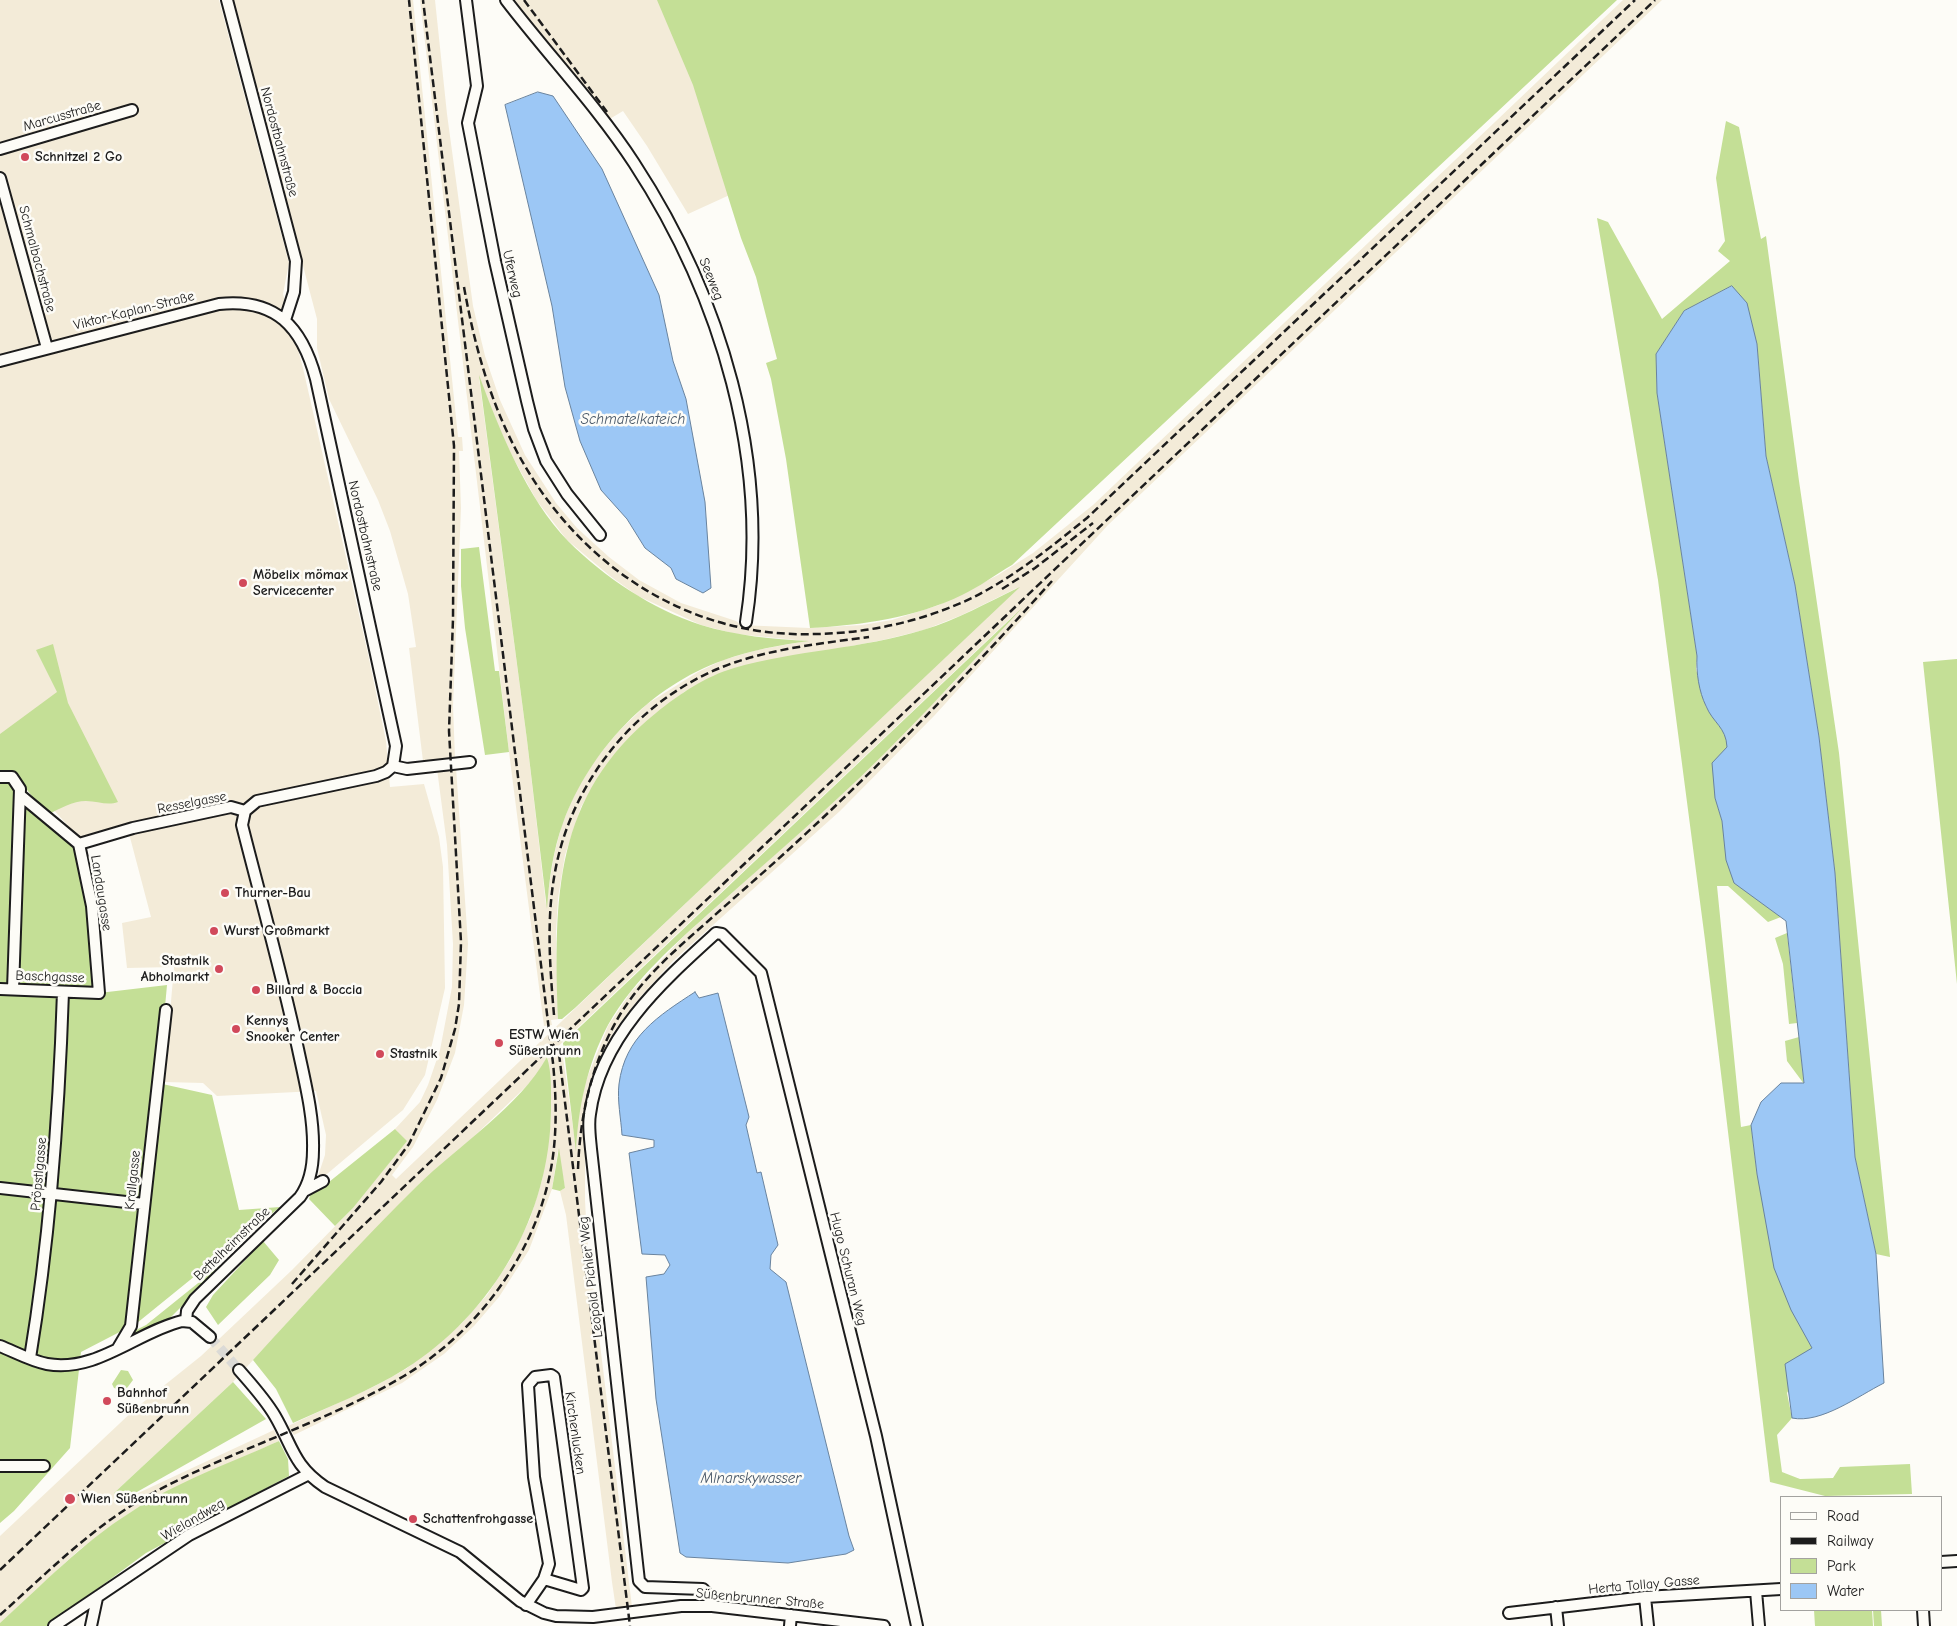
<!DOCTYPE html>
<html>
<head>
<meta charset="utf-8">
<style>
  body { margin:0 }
  #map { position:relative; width:1957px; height:1626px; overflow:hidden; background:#fdfcf7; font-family:"Comic Neue",sans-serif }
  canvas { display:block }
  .legend { position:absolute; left:1780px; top:1496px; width:162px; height:115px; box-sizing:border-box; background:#fdfcf7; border:1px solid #a3a29f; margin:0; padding:6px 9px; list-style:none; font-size:15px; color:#1c1c1c }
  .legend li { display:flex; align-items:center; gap:10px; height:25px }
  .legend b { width:25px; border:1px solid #a3a29f }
</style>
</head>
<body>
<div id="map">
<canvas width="1957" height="1626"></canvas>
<ul class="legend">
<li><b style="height:6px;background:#fdfcf7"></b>Road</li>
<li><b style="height:6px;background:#1c1c1c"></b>Railway</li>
<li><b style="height:14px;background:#c4df96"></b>Park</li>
<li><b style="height:14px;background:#9cc7f5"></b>Water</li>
</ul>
</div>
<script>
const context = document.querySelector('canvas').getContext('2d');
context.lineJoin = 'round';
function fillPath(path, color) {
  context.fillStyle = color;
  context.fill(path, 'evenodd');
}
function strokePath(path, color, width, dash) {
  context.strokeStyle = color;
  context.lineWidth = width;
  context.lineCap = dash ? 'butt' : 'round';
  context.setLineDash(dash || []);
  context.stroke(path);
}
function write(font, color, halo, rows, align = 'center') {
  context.font = font + ' "Comic Neue",sans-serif';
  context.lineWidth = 5;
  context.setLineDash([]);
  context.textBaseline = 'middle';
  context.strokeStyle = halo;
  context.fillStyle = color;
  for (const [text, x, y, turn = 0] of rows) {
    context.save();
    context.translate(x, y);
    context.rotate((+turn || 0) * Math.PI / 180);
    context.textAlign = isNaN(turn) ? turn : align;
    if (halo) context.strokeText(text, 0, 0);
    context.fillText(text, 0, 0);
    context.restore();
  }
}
const built = new Path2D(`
  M 0,0 L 219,0 L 289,263 L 283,294 L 303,368 L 368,654 L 386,741 L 390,787 L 424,784 L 439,837 L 443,867 L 445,988 L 425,1075 L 403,1110 L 321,1179 L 318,1176 L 325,1155 L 326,1135 L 316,1091 L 217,1096 L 203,1083 L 164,1082 L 174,967 L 127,968 L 122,923 L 151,917 L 127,826 L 78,837 L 0,750 Z
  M 233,0 L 413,0 L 458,437 L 462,437 L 463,451 L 459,451 L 461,508 L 453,706 L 455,758 L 423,761 L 409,648 L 416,647 L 408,594 L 390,531 L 378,500 L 329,399 L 317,348 L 317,319 Z
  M 420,0 L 435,0 L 447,114 L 473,306 L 485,356 L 500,400 L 525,455 L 556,503 L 577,528 L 609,557 L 639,580 L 681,603 L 736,621 L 741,625 L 809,628 L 862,625 L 892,620 L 939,605 L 998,575 L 1033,553 L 1093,505 L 1623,0 L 1662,0 L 1108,525 L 934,716 L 840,811 L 673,961 L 642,995 L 614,1031 L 597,1072 L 585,1126 L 585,1200 L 587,1237 L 632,1607 L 616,1609 L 612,1582 L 566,1215 L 560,1191 L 565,1188 L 558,1150 L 552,1189 L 529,1250 L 499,1297 L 474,1326 L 444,1354 L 402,1383 L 294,1435 L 288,1426 L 375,1386 L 406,1369 L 461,1324 L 487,1295 L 510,1260 L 530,1219 L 542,1180 L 551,1120 L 548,1058 L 555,1057 L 555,1052 L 562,1051 L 576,1148 L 577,1120 L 585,1083 L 608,1026 L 630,993 L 685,935 L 837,799 L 952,684 L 1016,613 L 547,1057 L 537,1076 L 465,1145 L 419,1184 L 308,1300 L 233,1382 L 114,1493 L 121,1501 L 274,1430 L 279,1441 L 158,1496 L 131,1512 L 79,1550 L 0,1623 L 0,1536 L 136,1408 L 201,1356 L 292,1270 L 353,1208 L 406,1141 L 395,1129 L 420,1102 L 428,1085 L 440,1050 L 452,987 L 453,944 L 447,845 L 437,769 L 456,767 L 468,944 L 464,1005 L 455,1053 L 437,1100 L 413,1147 L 392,1175 L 396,1179 L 1017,588 L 962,615 L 924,630 L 883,640 L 732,669 L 684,692 L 609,761 L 581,807 L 565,855 L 558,898 L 556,933 L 558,1019 L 551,1020 L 552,1025 L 544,1026 L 509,752 ZM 479,378 L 506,445 L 537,501 L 567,540 L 610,576 L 638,596 L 701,625 L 736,634 L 806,641 L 757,650 L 723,660 L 698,672 L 647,704 L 617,733 L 595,760 L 576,791 L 562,824 L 554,855 L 546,905 L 527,740 Z
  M 512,0 L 664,0 L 734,193 L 688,214 L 647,146 L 623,111 L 608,120 Z`);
const green = new Path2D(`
  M 657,0 L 1617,0 L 1012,565 C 995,575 979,587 962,595 C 914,618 863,625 810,628 L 786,459 L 771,379 L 766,363 L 777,359 L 756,277 L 741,238 L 693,85 Z
  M 1726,121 L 1739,127 L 1761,239 L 1766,236 L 1799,481 L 1839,753 L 1890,1257 L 1876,1254 L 1855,1157 L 1835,873 L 1819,737 L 1795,585 L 1766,456 L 1757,344 L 1732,286 L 1684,311 L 1656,354 L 1657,393 L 1697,656 L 1696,669 L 1706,707 L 1727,735 L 1727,747 L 1715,798 L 1722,821 L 1735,883 L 1781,917 L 1768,922 L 1728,886 L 1717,886 L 1741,1127 L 1751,1125 L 1757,1174 L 1812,1348 L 1787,1393 L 1792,1418 L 1777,1435 L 1782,1472 L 1800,1479 L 1833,1478 L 1840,1467 L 1910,1464 L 1912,1494 L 1825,1496 L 1770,1482 L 1705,940 L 1658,580 L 1597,218 L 1608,222 L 1662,319 L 1730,261 L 1718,251 L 1725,241 L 1716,178 Z
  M 479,375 C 499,429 527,499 568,541 C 604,577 652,609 701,625 C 736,636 773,639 809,641 C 780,645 751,650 724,660 C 650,686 590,750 563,823 C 553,850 549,880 547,909 L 527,740 Z
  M 479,547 L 495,671 L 499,671 L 509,752 L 485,755 L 465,628 L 461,586 L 461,549 Z
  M 1020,587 L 575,1008 L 562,1019 L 558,1019 C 554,898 553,796 656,713 C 678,695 706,676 734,668 C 796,650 862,649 923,630 C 957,620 988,602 1020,587 Z
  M 1023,607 C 962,673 902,739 836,800 C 796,837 755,872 715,908 C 676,943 634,979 608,1025 C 587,1065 578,1108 576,1152 L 563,1043 Z
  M 53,644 L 68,703 L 118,802 C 107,806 98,801 86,801 C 73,801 59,809 47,815 L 16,776 L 0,773 L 0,734 L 57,692 L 36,650 Z
  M 1957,659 L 1957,984 L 1923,662 Z
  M 9,776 L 79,844 L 99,993 L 167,985 L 158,1083 L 212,1095 L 239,1210 L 280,1207 L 137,1323 L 81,1352 L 70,1448 L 14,1511 L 0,1523 L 0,777 Z
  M 1787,933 L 1797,1023 L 1789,1024 L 1783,964 L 1775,938 Z
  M 1799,1037 L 1804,1084 L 1787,1061 L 1785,1041 Z
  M 547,1057 C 552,1073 551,1093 551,1110 C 550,1214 494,1313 405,1369 C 370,1391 330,1406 293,1423 L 276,1389 L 253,1360 C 307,1301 361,1241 418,1185 C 458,1146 520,1106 547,1057 Z
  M 395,1129 L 407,1141 L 353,1208 L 335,1226 L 309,1199 L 311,1193 L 319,1190 Z
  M 559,1148 L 565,1188 L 560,1191 L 552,1189 Z
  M 263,1241 L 279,1260 L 270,1275 L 218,1325 L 206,1307 L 213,1295 Z
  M 228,1259 L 229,1259 L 170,1318 L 129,1339 L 128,1334 L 146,1325 Z
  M 121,1370 L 128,1371 L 133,1380 L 127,1388 L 120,1390 L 114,1388 L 112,1384 Z
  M 233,1382 L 266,1419 L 121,1501 L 114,1493 Z
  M 279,1441 L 288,1459 L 289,1476 L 146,1553 L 47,1626 L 0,1626 L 0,1623 C 42,1585 82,1543 131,1512 C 176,1482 230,1463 279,1441 Z
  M 1814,1610 L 1872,1610 L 1873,1626 L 1815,1626 Z
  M 1873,1610 L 1881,1610 L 1882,1626 L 1874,1626 Z`);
const water = new Path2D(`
  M 538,92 L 553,96 L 602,169 L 659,295 L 673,361 L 686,399 L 705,502 L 711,588 L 703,593 L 676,579 L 671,568 L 645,548 L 627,519 L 601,490 L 580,441 L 565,387 L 552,306 L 505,105 Z
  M 1732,286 L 1747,303 L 1757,344 L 1766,456 L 1795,585 L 1819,737 L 1835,873 L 1855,1157 L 1876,1254 L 1884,1383 C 1858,1396 1821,1424 1792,1418 L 1785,1364 L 1812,1348 L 1791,1310 L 1774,1268 L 1757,1174 L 1751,1125 L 1761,1102 L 1781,1083 L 1804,1083 L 1786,921 L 1734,883 L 1726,860 L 1722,821 L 1715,798 L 1712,763 L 1727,747 C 1726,727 1713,723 1706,706 C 1699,692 1696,672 1697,656 L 1657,393 L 1656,354 L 1684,311 Z
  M 695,992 L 699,998 L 718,993 L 749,1117 L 746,1125 L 757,1173 L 761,1172 L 778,1245 L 771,1255 L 770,1269 L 786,1282 L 849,1536 L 854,1550 L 846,1554 L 788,1563 L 686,1557 L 680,1553 L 656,1399 L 646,1277 L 664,1274 L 670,1265 L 665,1255 L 642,1254 L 629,1153 L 654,1147 L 654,1140 L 622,1135 C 621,1119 617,1100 619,1084 C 625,1037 658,1016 695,992 Z`);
const minorTunnel = new Path2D(`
  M 210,1337 L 239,1370`);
const minor = new Path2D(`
  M 227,0 L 296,261 L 294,292 L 285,320
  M 466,0 L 477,86 L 468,123 L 495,261 L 527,401 L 534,429 L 546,461 L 567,494 L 600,535
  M 506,0 C 548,55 596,105 634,163 C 721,296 771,462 746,622
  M 0,149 L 132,110
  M 0,178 L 47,348
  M 0,361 L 219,304 C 276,298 302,327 316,379 L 396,746 L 393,766
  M 393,766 L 407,769 L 470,762
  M 0,777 L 12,777 L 20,789 L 13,989
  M 79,844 L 133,828 L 231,807 L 245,811
  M 0,989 L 99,993 L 92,906 L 79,844 L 20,795
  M 0,1188 L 144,1204
  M 304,1191 L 323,1181
  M 186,1321 L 187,1311 L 195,1299 L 300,1197 C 310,1183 313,1167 313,1150 C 314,1117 305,1082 298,1049 C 282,974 261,900 242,825 L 245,811 L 257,801 L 376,776 L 386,772 L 393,766
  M 0,1346 C 15,1352 31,1361 47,1364 C 96,1373 137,1332 182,1321 L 192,1322 L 210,1337
  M 118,1348 L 131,1326 L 166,1010
  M 30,1358 C 50,1237 59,1115 63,992
  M 239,1370 C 252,1385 265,1399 275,1416 C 293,1447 293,1465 325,1487 L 460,1552 L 520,1601 L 544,1613 L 556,1616 L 593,1617 L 681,1606 L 712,1606 L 884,1626
  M 0,1466 L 44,1466
  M 1941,1562 L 1957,1561
  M 1756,1591 L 1759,1626
  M 1645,1597 L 1648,1626
  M 526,1605 L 544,1579 L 549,1564 L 534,1477 L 528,1385 L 535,1377 L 551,1375 L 554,1377 L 583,1588 L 581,1590 L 544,1579
  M 712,1606 L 709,1596 L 703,1589 L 645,1587 L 639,1581 L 591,1149 C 590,1138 588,1125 590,1114 C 600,1037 662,982 716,933 L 722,934 L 761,973 L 876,1436 L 917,1626
  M 1556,1607 L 1558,1626
  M 1923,1610 L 1924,1626
  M 1509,1613 L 1645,1597 L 1781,1589
  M 54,1626 L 189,1535 L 307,1475
  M 91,1626 L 97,1598
  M 790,1626 L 791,1615`);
const rail = new Path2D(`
  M 524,0 L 607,112
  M 464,287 C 474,343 489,398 515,448 C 574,562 686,639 816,634 C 870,633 923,621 972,598 C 1014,577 1051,547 1087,518 L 1635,0
  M 1002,589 L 1035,568 L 1093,523
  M 554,1015 C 550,968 546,920 555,872 C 572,777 643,693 736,662 C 778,648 824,643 869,637
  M 559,1054 L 630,1626
  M 578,1169 C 580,1114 592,1061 621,1013 C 643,978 675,950 706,923 C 737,895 769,868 799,840 C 888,758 971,671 1052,581
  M 292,1284 L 381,1182 L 409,1144 L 441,1078 L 455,1029 L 459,1004 L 461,942 L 449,731 L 453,619 L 454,446 L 409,0
  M 0,1570 L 1655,0
  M 0,1615 C 48,1572 94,1525 151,1494 C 232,1450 325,1423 404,1376 C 482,1329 541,1246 553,1156 C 557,1125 556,1094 553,1063 L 423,0`);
const markers = [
  [25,157,5,"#d1495b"],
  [243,583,5,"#d1495b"],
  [225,893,5,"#d1495b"],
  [214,931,5,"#d1495b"],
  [219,969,5,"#d1495b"],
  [256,990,5,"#d1495b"],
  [236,1029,5,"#d1495b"],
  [499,1043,5,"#d1495b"],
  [380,1054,5,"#d1495b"],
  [107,1401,5,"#d1495b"],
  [70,1499,6,"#d1495b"],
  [413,1519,5,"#d1495b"]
];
const streetNames = [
  ["Marcusstraße",62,116,-16],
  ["Nordostbahnstraße",279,142,75],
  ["Schmalbachstraße",37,259,75],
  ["Uferweg",512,274,77],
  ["Seeweg",711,279,68],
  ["Viktor-Kaplan-Straße",134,311,-14],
  ["Nordostbahnstraße",365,536,77],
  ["Resselgasse",192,803,-11],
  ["Landaugasse",101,893,81],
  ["Baschgasse",50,977,2],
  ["Pröpstlgasse",39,1174,-85],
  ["Krallgasse",133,1180,-84],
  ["Bettelheimstraße",232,1244,-44],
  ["Hugo Schuran Weg",848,1269,76],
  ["Leopold Pichler Weg",591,1277,-97],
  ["Kirchenlucken",575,1433,82],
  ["Wielandweg",193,1520,-30],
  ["Herta Tollay Gasse",1644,1585,-5],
  ["Süßenbrunner Straße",760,1599,5]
];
const poiNames = [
  ["Schnitzel 2 Go",35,157],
  ["Möbelix mömax",253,575],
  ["Servicecenter",253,591],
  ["Thurner-Bau",235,893],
  ["Wurst Großmarkt",224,931],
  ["Stastnik",209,961,"right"],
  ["Abholmarkt",209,977,"right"],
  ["Billard & Boccia",266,990],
  ["Kennys",246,1021],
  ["Snooker Center",246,1037],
  ["ESTW Wien",509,1035],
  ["Süßenbrunn",509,1051],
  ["Stastnik",390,1054],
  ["Bahnhof",117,1393],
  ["Süßenbrunn",117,1409],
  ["Wien Süßenbrunn",81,1499],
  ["Schattenfrohgasse",423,1519]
];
const waterNames = [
  ["Schmatelkateich",633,420],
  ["Mlnarskywasser",751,1479]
];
fillPath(built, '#f3ebd8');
fillPath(green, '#c4df96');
fillPath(water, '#9cc7f5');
strokePath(water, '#69839e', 1);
strokePath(minorTunnel, '#dbdad6', 10, [10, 5]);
strokePath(minor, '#1c1c1c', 14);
strokePath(minor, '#fdfcf7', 10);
strokePath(rail, '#1c1c1c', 2.5, [8, 4]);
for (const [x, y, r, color] of markers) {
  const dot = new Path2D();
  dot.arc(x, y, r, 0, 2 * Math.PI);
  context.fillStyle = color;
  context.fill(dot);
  strokePath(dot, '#fdfcf7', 2);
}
write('14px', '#1c1c1c', '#fdfcf7', streetNames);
write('bold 14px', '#1c1c1c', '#fdfcf7', poiNames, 'left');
write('italic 15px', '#495868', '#fdfcf7', waterNames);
</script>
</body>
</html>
